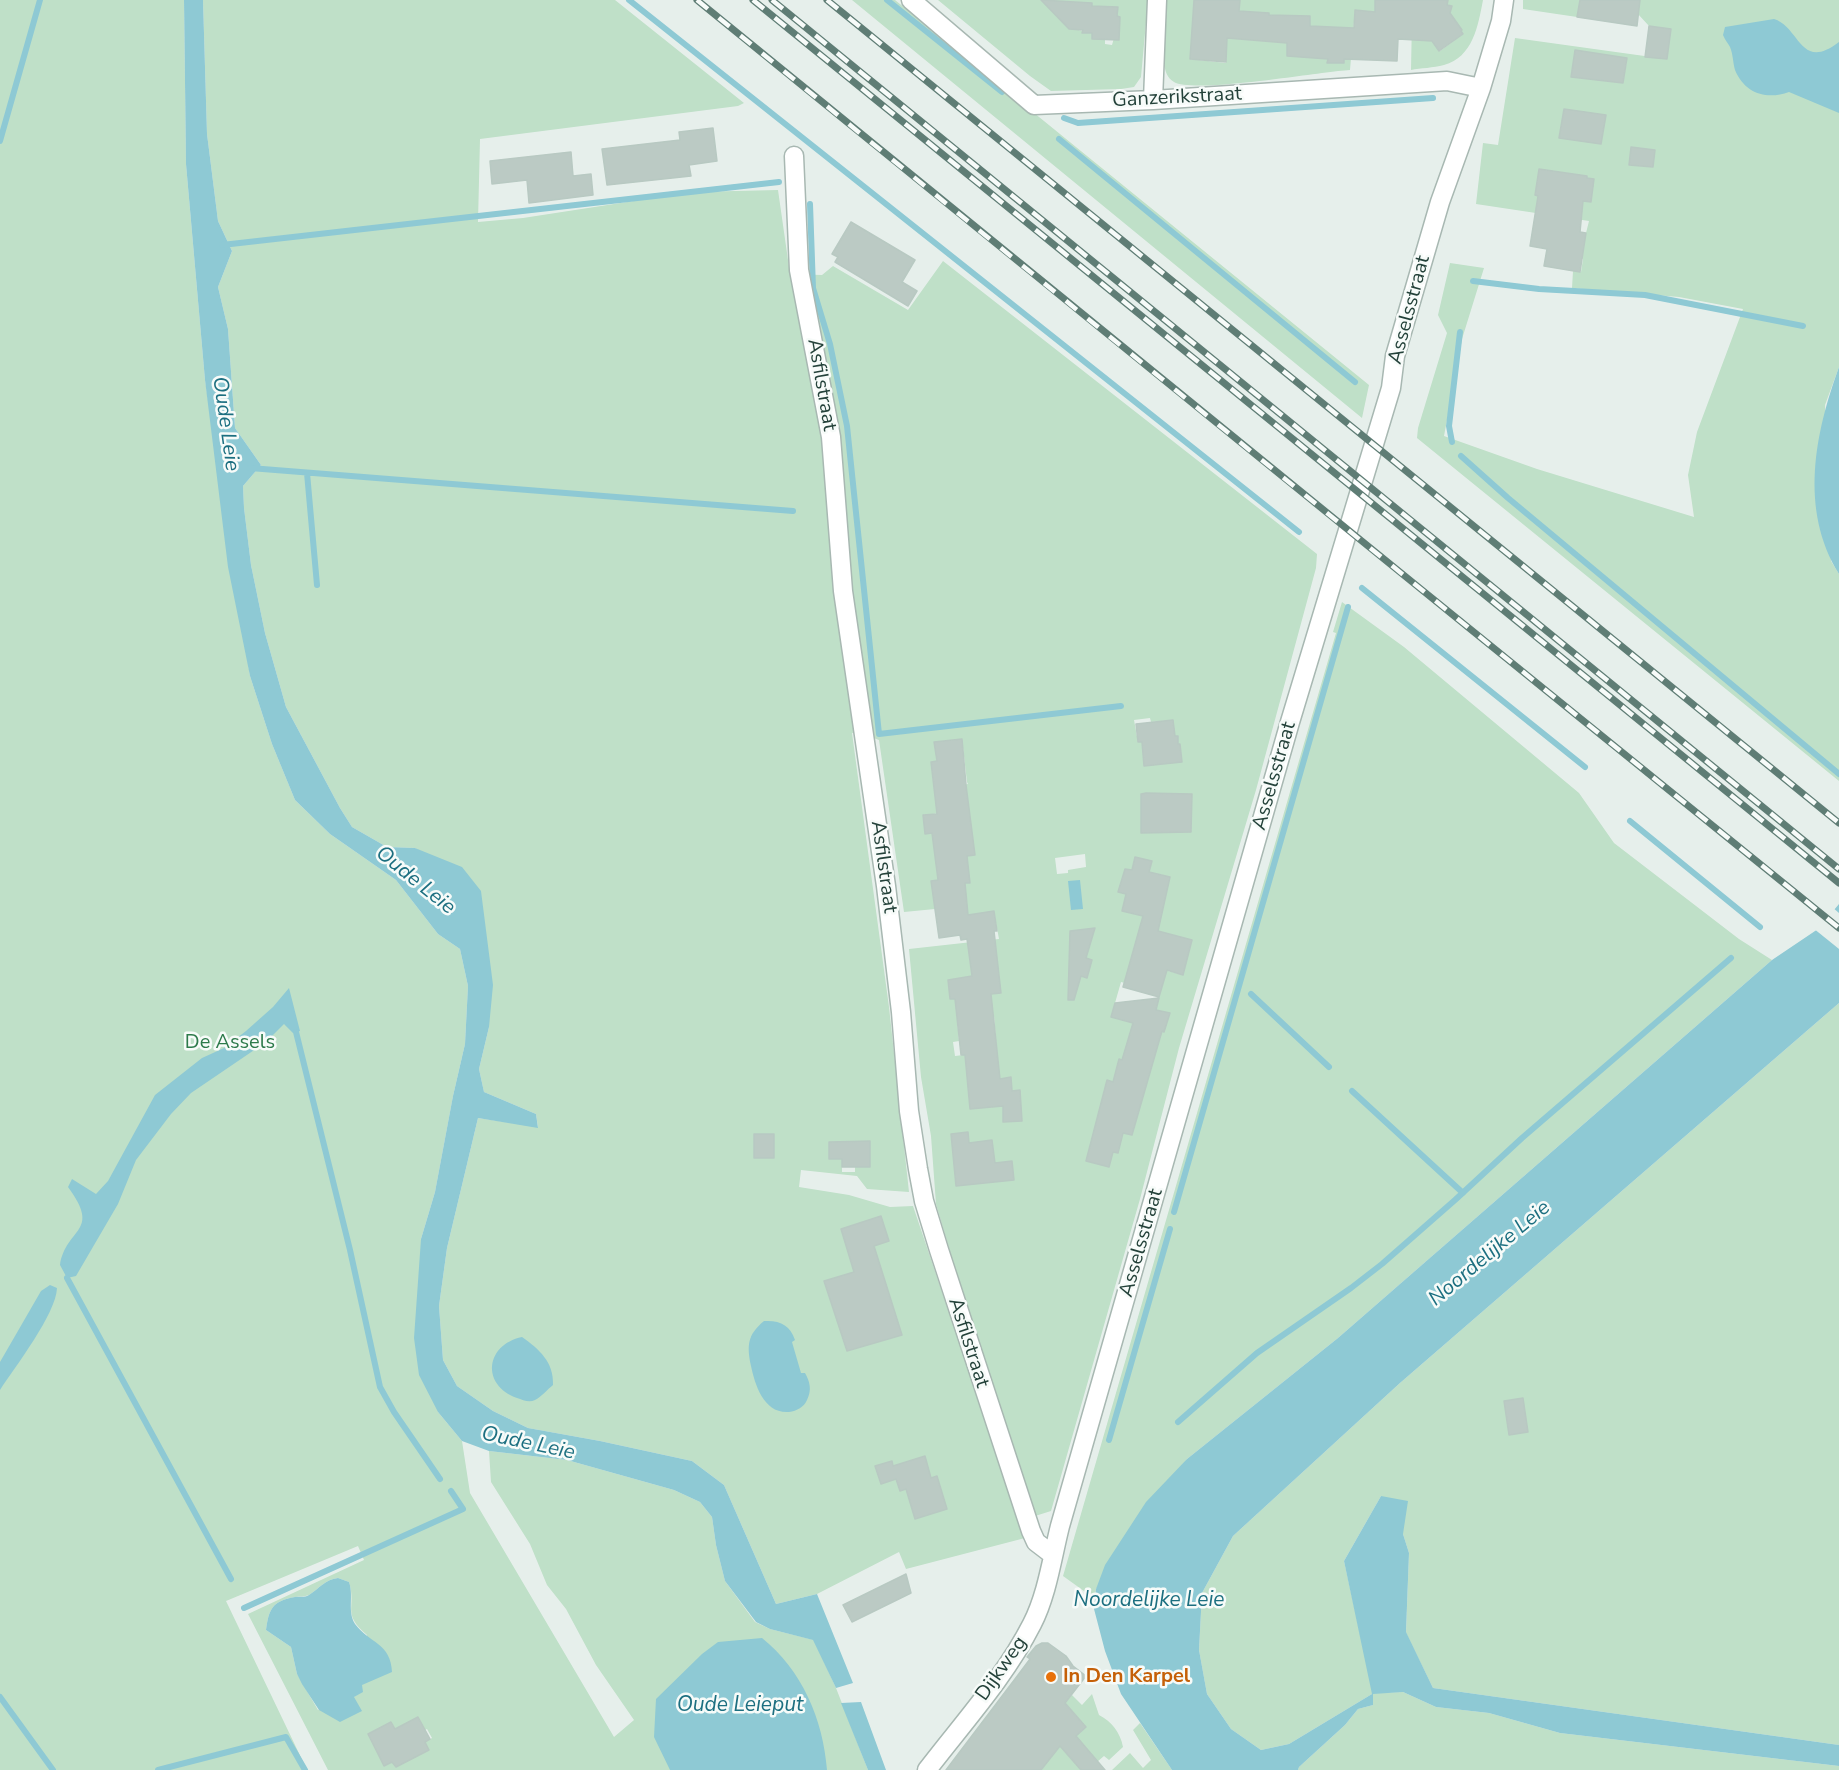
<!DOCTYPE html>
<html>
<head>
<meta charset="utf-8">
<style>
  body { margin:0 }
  canvas { display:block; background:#e6efeb }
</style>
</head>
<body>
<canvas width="1839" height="1770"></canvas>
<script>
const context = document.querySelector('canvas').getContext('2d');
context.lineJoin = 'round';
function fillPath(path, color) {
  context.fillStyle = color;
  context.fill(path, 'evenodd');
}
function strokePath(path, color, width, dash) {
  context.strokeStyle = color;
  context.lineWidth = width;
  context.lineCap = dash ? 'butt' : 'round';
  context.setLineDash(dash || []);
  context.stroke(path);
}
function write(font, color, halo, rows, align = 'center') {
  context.font = font + ' "Nunito Sans",sans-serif';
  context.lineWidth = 5;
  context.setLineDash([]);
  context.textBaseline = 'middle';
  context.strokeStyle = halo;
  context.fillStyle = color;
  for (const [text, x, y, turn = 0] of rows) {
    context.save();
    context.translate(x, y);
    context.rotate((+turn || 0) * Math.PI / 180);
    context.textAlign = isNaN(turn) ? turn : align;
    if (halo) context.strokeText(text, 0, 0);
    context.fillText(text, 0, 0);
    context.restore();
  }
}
const green = new Path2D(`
  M 0,0 L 184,0 L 186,164 L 205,380 L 250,676 L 272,744 L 295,800 L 330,834 L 396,880 L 438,934 L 460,949 L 468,986 L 465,1044 L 453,1096 L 435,1192 L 421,1239 L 438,1412 L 462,1441 L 470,1493 L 614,1737 L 634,1720 L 596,1665 L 566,1609 L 547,1585 L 530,1544 L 491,1482 L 489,1451 L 567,1460 L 674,1490 L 700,1502 L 712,1517 L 716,1545 L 725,1581 L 755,1622 L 770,1629 L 814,1640 L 836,1688 L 868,1770 L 328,1770 L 248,1614 L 364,1560 L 358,1546 L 226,1601 L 307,1770 L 0,1770 ZM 338,1578 L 349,1582 C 357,1608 341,1613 367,1635 L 361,1685 L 354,1697 L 318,1710 L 297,1674 L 291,1647 L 266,1630 C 269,1609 272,1601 295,1597 C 300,1596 304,1597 309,1595 C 320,1588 324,1580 338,1578 ZM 418,1717 L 421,1722 L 415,1725 L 419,1733 L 427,1729 L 432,1738 L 425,1742 L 429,1750 L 396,1767 L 392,1762 L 384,1766 L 368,1734 L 391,1722 L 395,1729 Z
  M 203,0 L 615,0 L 744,103 L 738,106 L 480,139 L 478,222 L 523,218 L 692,192 L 778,190 L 790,274 L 822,275 L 833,266 L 908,310 L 943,261 L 1317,554 L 1316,568 L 1256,790 L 1179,1048 L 1140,1199 L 1051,1511 L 1032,1517 L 986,1373 L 936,1204 L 931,1136 L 921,1077 L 909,949 L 999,939 L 994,912 L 937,919 L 935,909 L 904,912 L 879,740 L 863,734 L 852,733 L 889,1007 L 909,1192 L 867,1189 L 857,1176 L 801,1170 L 799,1187 L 849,1195 L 890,1207 L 913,1206 L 1025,1538 L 906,1569 L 899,1552 L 817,1594 L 776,1604 L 724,1485 L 692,1461 L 600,1441 L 528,1428 L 493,1411 L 457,1386 L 443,1360 L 439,1306 L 447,1248 L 478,1118 L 538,1127 L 536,1114 L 484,1092 L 479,1069 L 489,1027 L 485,933 L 480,891 L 415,848 L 387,847 L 352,827 L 340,808 L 286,707 L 265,633 L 251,565 L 244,508 L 243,486 L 261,465 L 235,428 L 228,329 L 218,287 L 232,251 L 218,221 L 207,134 ZM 1150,718 L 1151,722 L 1173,720 L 1175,736 L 1178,736 L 1175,744 L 1180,744 L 1182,762 L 1144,766 L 1142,742 L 1138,742 L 1134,720 ZM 962,739 L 967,782 L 968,784 L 934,789 L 931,762 L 937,761 L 934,742 ZM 1177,794 L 1192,794 L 1191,832 L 1141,833 L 1141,795 ZM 942,813 L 936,860 L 932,833 L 923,815 ZM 1085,854 L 1086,867 L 1068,870 L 1068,873 L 1057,874 L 1055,858 ZM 1135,857 L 1152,862 L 1149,872 L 1170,877 L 1162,913 L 1138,915 L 1123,911 L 1126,894 L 1119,892 L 1125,869 L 1132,870 ZM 969,875 L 965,883 L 934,900 L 932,881 ZM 1094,928 L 1086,958 L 1087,978 L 1069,973 ZM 1163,933 L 1192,940 L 1183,975 L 1131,961 ZM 996,953 L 1001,993 L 950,999 L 948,980 L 972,976 ZM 1121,982 L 1160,992 L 1156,1010 L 1169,1014 L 1164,1031 L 1111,1017 ZM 994,1016 L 997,1051 L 955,1056 L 953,1042 L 959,1041 L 957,1019 ZM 1011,1078 L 1012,1091 L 1020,1091 L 1021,1121 L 1003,1122 L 1003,1106 L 971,1109 L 967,1079 L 978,1081 ZM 1098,1118 L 1132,1135 L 1123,1133 L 1117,1153 ZM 774,1134 L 774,1158 L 754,1158 ZM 829,1142 L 855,1167 L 855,1172 L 842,1172 L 842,1159 L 829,1158 Z
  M 852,0 L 895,0 L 1369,385 L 1362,418 Z
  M 938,0 L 1148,0 L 1141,77 L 1134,87 L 1121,89 L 1051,91 L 1030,76 ZM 1075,2 L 1106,11 L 1118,7 L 1117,16 L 1120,17 L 1112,45 L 1105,44 L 1105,39 L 1092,39 L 1092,33 L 1074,29 Z
  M 1167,0 L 1194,0 L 1194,9 L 1239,12 L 1240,0 L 1375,0 L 1375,19 L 1363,31 L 1365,11 L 1355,10 L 1350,70 C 1318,72 1195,94 1174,82 C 1167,78 1165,71 1164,63 ZM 1245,12 L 1268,13 L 1266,41 L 1242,39 ZM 1288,16 L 1307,57 L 1287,56 ZM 1329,27 L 1345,28 L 1328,63 ZM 1192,33 L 1227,35 L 1226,63 L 1190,59 Z
  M 1448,0 L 1483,0 C 1478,26 1473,57 1444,65 C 1433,68 1421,68 1411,70 L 1412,19 L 1421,26 L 1440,51 L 1463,34 L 1461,31 L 1462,30 L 1448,11 L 1452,6 L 1447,5 Z
  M 1523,0 L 1580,0 L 1577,17 L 1523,9 Z
  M 1640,0 L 1839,0 L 1839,367 L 1825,405 L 1831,561 L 1839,574 L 1839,781 L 1417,438 L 1418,428 L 1447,333 L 1438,315 L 1450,263 L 1484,268 L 1462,339 L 1444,436 L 1537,469 L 1694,517 L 1688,475 L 1697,432 L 1743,309 L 1679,297 L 1572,288 L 1573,271 L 1581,272 L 1583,259 L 1574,257 L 1586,233 L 1589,221 L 1476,204 L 1483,143 L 1498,145 L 1515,38 L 1666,59 L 1671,29 L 1649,26 L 1638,14 ZM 1575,50 L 1627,60 L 1623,83 L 1571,77 ZM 1564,109 L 1605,115 L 1601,144 L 1559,138 ZM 1631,147 L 1655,150 L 1653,167 L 1629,165 ZM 1539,169 L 1586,176 L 1587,178 L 1594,179 L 1591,202 L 1583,201 L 1582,203 L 1535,195 Z
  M 1342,602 L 1404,647 L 1579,793 L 1614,843 L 1739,939 L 1772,960 L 1338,1338 L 1187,1459 L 1096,1589 L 1095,1599 L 1063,1576 L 1336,633 L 1333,632 Z
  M 1839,1003 L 1839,1745 L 1433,1688 L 1406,1633 L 1409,1553 L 1403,1534 L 1381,1496 L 1344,1561 L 1373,1693 L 1403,1692 L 1436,1707 L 1489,1713 L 1560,1733 L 1839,1766 L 1839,1770 L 1298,1770 L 1299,1767 L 1345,1725 L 1358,1709 L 1373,1705 L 1372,1694 L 1289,1744 L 1261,1750 L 1231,1729 L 1207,1694 L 1199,1650 L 1202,1593 L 1233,1536 L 1400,1383 Z
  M 1092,1694 L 1099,1715 C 1112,1722 1120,1732 1123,1747 L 1109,1760 L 1104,1756 L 1097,1762 L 1076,1736 L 1086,1727 L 1065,1703 L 1072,1695 L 1082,1705 Z
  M 1140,1723 L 1172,1770 L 1112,1770 L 1130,1753 L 1143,1768 L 1151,1760 L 1133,1730 Z
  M 1060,1746 L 1081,1770 L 1041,1770 Z`);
const water = new Path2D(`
  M 184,0 L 203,0 L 207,134 L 218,221 L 232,251 L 218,287 L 228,329 L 235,428 L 261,465 L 243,486 L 244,508 L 251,565 L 265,633 L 286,707 L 340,808 L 352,827 L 387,847 L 415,848 L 462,867 L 481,891 L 493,985 L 489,1027 L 479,1069 L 484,1092 L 536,1114 L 538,1128 L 478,1118 L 447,1248 L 439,1306 L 443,1360 L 457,1386 L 493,1411 L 528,1428 L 600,1441 L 692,1461 L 724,1485 L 776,1604 L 817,1594 L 853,1683 L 836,1688 L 813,1640 L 770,1629 L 756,1622 L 725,1581 L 716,1545 L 712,1517 L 700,1502 L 674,1490 L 567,1460 L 489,1451 L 462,1441 L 438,1412 L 419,1375 L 414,1338 L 421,1239 L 435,1192 L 453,1096 L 465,1044 L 468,986 L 460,949 L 438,934 L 396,880 L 330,834 L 295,800 L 272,744 L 250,676 L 228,567 L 205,380 L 186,164 Z
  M 1774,19 C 1800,27 1800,72 1839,42 L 1839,113 L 1789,92 C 1767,100 1745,94 1735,70 C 1733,63 1733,54 1730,47 C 1728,43 1725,40 1723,35 L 1725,27 Z
  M 1839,367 L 1839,574 C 1799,509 1815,433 1839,367 Z
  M 1080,880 L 1083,909 L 1071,910 L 1068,881 Z
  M 1839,904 L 1839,1003 L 1400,1383 L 1233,1536 L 1202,1593 L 1199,1650 L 1207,1694 L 1231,1729 L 1261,1750 L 1289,1744 L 1372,1694 L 1344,1561 L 1381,1496 L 1408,1501 L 1403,1534 L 1409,1553 L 1406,1632 L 1433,1688 L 1839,1745 L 1839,1766 L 1560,1733 L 1489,1713 L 1436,1707 L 1403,1692 L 1373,1694 L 1373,1705 L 1358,1709 L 1345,1725 L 1299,1767 L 1298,1770 L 1172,1770 L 1121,1694 L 1105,1651 L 1094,1609 L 1096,1589 L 1105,1565 L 1146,1502 L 1187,1459 L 1338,1338 L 1772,960 L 1818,929 Z
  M 289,988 L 300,1031 L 293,1033 L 284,1024 L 266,1042 L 191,1093 L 171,1114 L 136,1160 L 118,1204 L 76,1276 L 67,1278 L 60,1265 C 66,1227 102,1233 68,1187 L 72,1179 L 96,1194 L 108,1181 L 155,1095 L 202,1058 L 224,1048 L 246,1031 L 273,1007 Z
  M 50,1285 L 57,1288 C 56,1314 15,1367 0,1390 L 0,1362 L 41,1291 Z
  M 764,1321 C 780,1320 790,1325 795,1340 L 792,1342 L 801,1373 L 805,1373 C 810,1382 812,1390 807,1400 C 804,1407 797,1411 789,1412 C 764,1414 755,1385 751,1366 C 747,1346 747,1335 764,1321 Z
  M 522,1337 C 539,1349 554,1362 553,1385 C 548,1389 541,1397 535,1400 C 529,1403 523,1400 517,1398 C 481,1385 485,1345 522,1337 Z
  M 338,1578 L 349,1582 C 354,1596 347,1611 355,1624 C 369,1643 391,1643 392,1672 L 362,1685 L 363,1692 L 354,1697 L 362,1711 L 340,1722 L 319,1710 L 302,1684 L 297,1674 L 291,1647 L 266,1630 C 269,1609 272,1601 295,1597 C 300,1596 304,1598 309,1595 C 320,1588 324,1580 338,1578 Z
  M 762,1638 C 802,1670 823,1719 827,1770 L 670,1770 L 654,1737 L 656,1699 L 702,1654 L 718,1642 Z
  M 861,1702 L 886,1770 L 868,1770 L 841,1703 Z`);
const pier = new Path2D(`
  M 1832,907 L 1839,913 L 1839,949 L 1813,928 Z`);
const stream = new Path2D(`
  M 629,0 L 1299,532
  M 887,0 L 1002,92
  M 1064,118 L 1078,123 L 1433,98
  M 1059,139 L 1355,382
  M 0,141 L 40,0
  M 810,204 L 813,288 L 830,344 L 847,426 L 879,734 L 1121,706
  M 222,245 L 779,182
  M 1473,281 L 1539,289 L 1645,295 L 1803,326
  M 1452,442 L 1449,426 L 1460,332
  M 1461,456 L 1508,498 L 1839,774
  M 250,468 L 793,511
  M 307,473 L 317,585
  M 1362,588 L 1585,767
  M 1630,821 L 1760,927
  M 1251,994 L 1329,1067
  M 296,1032 L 350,1250 L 380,1387 L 394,1412 L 440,1479
  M 1352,1091 L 1463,1193
  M 1174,1212 L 1348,607
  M 67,1278 L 231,1579
  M 1178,1422 L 1257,1353 L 1351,1288 L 1382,1264 L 1455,1200 L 1522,1138 L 1731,958
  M 1109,1440 L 1170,1229
  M 244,1608 L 463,1509 L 451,1491
  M 0,1697 L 53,1770
  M 158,1770 L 286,1737 L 305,1770`);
const building = new Path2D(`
  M 1041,0 L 1092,3 L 1092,6 L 1118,7 L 1117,16 L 1120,17 L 1119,40 L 1092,39 L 1092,33 L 1082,33 L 1083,30 L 1069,29 Z
  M 1194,0 L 1240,0 L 1239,11 L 1269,13 L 1269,15 L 1310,16 L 1310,26 L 1354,28 L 1355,10 L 1375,12 L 1375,0 L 1448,0 L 1447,5 L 1452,6 L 1450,13 L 1462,30 L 1461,31 L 1463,34 L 1439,51 L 1432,41 L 1398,39 L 1397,61 L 1344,59 L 1344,63 L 1327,63 L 1328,59 L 1287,56 L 1287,43 L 1227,38 L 1226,62 L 1190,59 Z
  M 1580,0 L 1640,0 L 1637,26 L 1577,17 Z
  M 1649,26 L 1671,29 L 1667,59 L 1645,57 Z
  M 1575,50 L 1627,58 L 1623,83 L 1571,77 Z
  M 1564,109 L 1606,115 L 1601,144 L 1559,138 Z
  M 713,128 L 717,161 L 689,165 L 691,176 L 607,185 L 602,149 L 680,140 L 679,132 Z
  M 1631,147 L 1655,150 L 1653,167 L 1629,165 Z
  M 571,152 L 573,176 L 591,174 L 593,195 L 529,203 L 527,180 L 492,184 L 490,161 Z
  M 1539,169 L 1587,176 L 1587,178 L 1594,179 L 1591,202 L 1583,201 L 1580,232 L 1586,233 L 1580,272 L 1544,266 L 1547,249 L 1530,246 L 1538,196 L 1535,195 Z
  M 851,222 L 915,260 L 902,282 L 917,291 L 908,306 L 835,262 L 838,257 L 832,254 Z
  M 1173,720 L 1175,736 L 1178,736 L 1178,744 L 1180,744 L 1182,762 L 1144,766 L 1142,742 L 1138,742 L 1136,724 Z
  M 962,739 L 966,785 L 975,855 L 967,856 L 970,883 L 965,883 L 968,915 L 994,911 L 997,931 L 994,931 L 1001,993 L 991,994 L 1000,1079 L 1011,1077 L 1012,1091 L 1020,1090 L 1022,1121 L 1003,1122 L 1003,1106 L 970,1109 L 965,1055 L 961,1055 L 955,999 L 950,999 L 948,980 L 972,976 L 967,939 L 961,940 L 960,935 L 939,938 L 931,881 L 938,880 L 932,833 L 925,834 L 923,815 L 937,814 L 931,762 L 937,761 L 934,742 Z
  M 1146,793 L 1192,794 L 1191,832 L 1141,833 L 1141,794 Z
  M 1135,857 L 1152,861 L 1149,872 L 1170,877 L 1158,931 L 1192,940 L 1183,975 L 1167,970 L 1159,997 L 1123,987 L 1143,916 L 1122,911 L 1126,894 L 1118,892 L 1125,869 L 1132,870 Z
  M 1095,928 L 1086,958 L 1092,960 L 1087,978 L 1081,976 L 1074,1000 L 1068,1000 L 1070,931 Z
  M 1159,998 L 1156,1010 L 1170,1013 L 1164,1032 L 1162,1031 L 1132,1135 L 1123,1133 L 1118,1153 L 1113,1152 L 1109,1167 L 1086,1161 L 1107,1080 L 1113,1082 L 1119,1059 L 1122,1060 L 1133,1023 L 1111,1017 L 1115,1003 Z
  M 968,1132 L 969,1143 L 992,1140 L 995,1163 L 1012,1161 L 1014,1180 L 956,1186 L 951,1134 Z
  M 754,1134 L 774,1134 L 774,1158 L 754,1158 Z
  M 870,1141 L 870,1167 L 842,1167 L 842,1159 L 829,1159 L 829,1142 Z
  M 881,1216 L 889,1241 L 874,1246 L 902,1335 L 847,1351 L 824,1281 L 854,1272 L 841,1229 Z
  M 1523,1398 L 1528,1432 L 1509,1435 L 1504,1401 Z
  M 925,1456 L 931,1478 L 937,1476 L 947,1509 L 915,1519 L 906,1489 L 900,1491 L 896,1479 L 881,1484 L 875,1466 L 892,1461 L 893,1466 Z
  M 906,1574 L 911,1593 L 852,1622 L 843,1605 Z
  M 1042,1643 L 1048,1643 L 1066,1656 L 1073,1666 L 1086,1676 L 1065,1703 L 1086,1727 L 1076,1736 L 1105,1770 L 1081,1770 L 1060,1746 L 1041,1770 L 946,1770 L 1015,1679 L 1030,1659 L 1027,1657 L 1036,1646 Z
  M 418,1717 L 430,1739 L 425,1742 L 429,1750 L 396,1767 L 392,1762 L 384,1766 L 368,1734 L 391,1722 L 395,1729 Z`);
const minor = new Path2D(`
  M 911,0 L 1034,105 L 1153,100 L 1447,81 L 1481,88
  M 1153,100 L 1157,0
  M 794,156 L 799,270 L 831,437 L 843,591 L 886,886 L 901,1012 L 909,1111 L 918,1169 L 924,1201 L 939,1250 L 1031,1531 L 1036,1542 L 1053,1555
  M 927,1770 C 963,1723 1005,1677 1032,1624 C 1047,1595 1052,1558 1060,1526 L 1290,722 L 1391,388 L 1395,356 L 1440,202 L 1481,88 L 1501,21 L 1504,0`);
const rail = new Path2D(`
  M 697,0 C 1077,311 1458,619 1839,928
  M 753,0 L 1839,883
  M 772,0 L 1839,869
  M 827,0 L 1839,823`);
const markers = [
  [1051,1677,6,"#e8710a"]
];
const streetNames = [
  ["Ganzerikstraat",1177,98,-3],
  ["Asselsstraat",1410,310,-75],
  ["Asfilstraat",821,385,80],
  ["Asselsstraat",1275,776,-74],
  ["Asfilstraat",883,867,82],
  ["Asselsstraat",1142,1243,-74],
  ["Asfilstraat",968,1343,72],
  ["Dijkweg",1002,1669,-55]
];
const parkNames = [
  ["De Assels",230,1043]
];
const foodNames = [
  ["In Den Karpel",1063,1677]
];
const waterNames = [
  ["Oude Leie",225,424,82],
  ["Oude Leie",415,881,39],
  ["Noordelijke Leie",1490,1254,-40],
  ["Oude Leie",528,1444,12],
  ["Noordelijke Leie",1149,1601],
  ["Oude Leieput",740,1706]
];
fillPath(green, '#bfe0c8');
fillPath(water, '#8ec9d4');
fillPath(pier, '#e6efeb');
strokePath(stream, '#8ec9d4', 6);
fillPath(building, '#bbcac4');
strokePath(building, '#b8c9c2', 1.5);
strokePath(minor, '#a8b8b2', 21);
strokePath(minor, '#fff', 18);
strokePath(rail, '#5f7d75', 7);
strokePath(rail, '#f7fbf9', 4.5, [14]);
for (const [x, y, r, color] of markers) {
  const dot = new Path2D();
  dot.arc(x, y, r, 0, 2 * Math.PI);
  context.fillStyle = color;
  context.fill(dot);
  strokePath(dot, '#f7fbf9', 2);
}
write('20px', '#24423a', '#f7fbf9', streetNames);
write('20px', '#2d7a4b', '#f7fbf9', parkNames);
write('bold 20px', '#c56008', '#f7fbf9', foodNames, 'left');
write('italic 21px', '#1c6f80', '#f7fbf9', waterNames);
</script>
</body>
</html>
